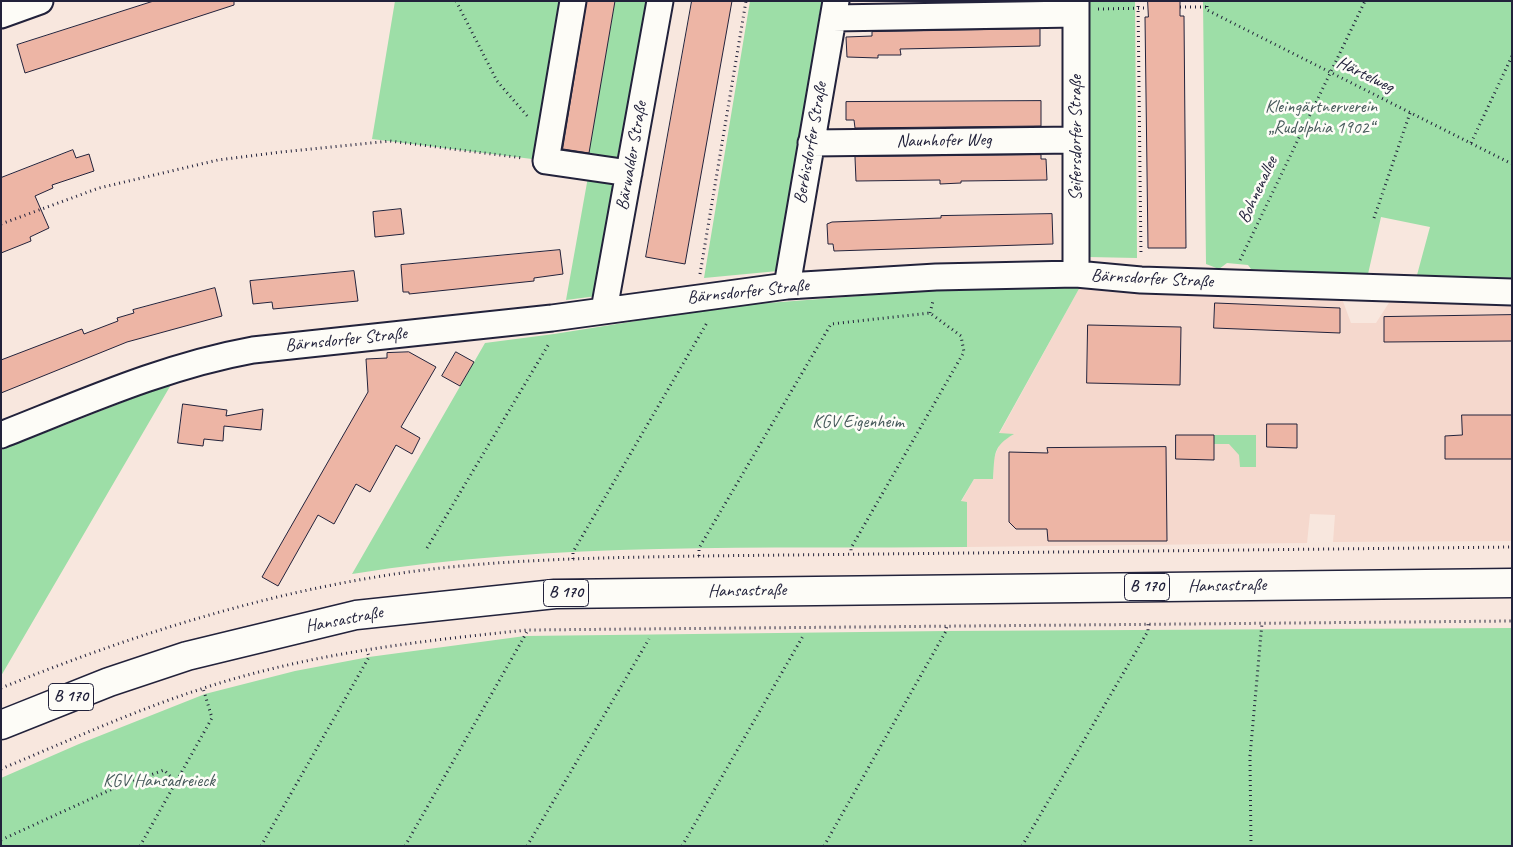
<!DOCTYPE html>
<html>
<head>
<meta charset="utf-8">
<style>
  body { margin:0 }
  #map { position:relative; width:1513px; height:847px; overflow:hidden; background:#f8e7de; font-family:Caveat,sans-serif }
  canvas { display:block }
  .frame { position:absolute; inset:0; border:2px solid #22223b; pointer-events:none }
</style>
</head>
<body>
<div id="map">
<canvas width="1513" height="847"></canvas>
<div class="frame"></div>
</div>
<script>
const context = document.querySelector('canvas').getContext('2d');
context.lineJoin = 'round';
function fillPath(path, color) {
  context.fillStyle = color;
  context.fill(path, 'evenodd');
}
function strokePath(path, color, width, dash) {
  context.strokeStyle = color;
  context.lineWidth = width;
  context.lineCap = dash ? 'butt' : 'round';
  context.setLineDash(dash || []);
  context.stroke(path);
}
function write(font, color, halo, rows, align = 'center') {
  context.font = font + ' Caveat,sans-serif';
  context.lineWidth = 5;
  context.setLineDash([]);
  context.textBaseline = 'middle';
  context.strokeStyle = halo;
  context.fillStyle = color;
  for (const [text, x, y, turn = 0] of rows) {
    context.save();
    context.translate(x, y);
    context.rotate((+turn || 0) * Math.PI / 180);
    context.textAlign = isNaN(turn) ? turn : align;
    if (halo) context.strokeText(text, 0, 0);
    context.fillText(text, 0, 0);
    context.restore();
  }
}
const built = new Path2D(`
  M 1080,287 L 1341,296 L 1351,323 L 1376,323 L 1392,298 L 1512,302 L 1512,541 L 1333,542 L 1335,515 L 1310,514 L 1307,543 L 967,547 L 967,502 L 961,502 L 974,479 L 993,479 L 994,458 L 1000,443 L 1013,434 L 999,434 Z`);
const green = new Path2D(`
  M 395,1 L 567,1 L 540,160 L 372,139 Z
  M 615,1 L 650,1 L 621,168 L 587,163 Z
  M 750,1 L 825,1 L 778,271 L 704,278 Z
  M 1083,1 L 1135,1 L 1137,258 L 1089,257 L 1086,255 Z
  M 1203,1 L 1512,1 L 1512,278 L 1417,275 L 1430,227 L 1381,217 L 1368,274 L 1251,269 L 1248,265 L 1227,263 L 1219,269 L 1206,264 Z
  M 588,177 L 618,182 L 597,296 L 566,300 Z
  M 1068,285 L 1080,287 L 999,433 L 1014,434 C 992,447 995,454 993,479 L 974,479 L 961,501 L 967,502 L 967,547 C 762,549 555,541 352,574 L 485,343 L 554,334 L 636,321 L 656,314 L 716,307 L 937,290 Z
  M 172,383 L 1,676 L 1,450 Z
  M 1214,435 L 1256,435 L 1256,467 L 1240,467 L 1239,455 L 1229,444 L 1214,444 Z
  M 1512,628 L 1512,846 L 1,846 L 1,778 L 79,744 L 205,694 L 295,671 L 369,657 L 525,636 L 946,631 Z`);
const building = new Path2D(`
  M 154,1 L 234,1 L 234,5 L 25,73 L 17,45 Z
  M 587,1 L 615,1 L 589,153 L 563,149 Z
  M 692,1 L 732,1 L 685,264 L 646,257 Z
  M 1148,1 L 1180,1 L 1180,16 L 1184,16 L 1186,248 L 1148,248 L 1145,17 L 1148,17 Z
  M 1040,29 L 1040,46 L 900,49 L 901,55 L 878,55 L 878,58 L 847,57 L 846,37 L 872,36 L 872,32 Z
  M 1041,101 L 1041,126 L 855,128 L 854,120 L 846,120 L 846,102 Z
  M 73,150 L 76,158 L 89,154 L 94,171 L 52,185 L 53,188 L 35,196 L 49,228 L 30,237 L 31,241 L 1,253 L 1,178 Z
  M 1041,155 L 1041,159 L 1046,159 L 1047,180 L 961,181 L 961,183 L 940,184 L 940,180 L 856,181 L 855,157 Z
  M 401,209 L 404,234 L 375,237 L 373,212 Z
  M 1052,214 L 1053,244 L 834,251 L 833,244 L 828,244 L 827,224 L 832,222 L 941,218 L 941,216 Z
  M 560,250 L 563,274 L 534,278 L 534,281 L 409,294 L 409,292 L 403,292 L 401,265 Z
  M 354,271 L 358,301 L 273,309 L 272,302 L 253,304 L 250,281 Z
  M 215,288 L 222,316 L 127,342 L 1,393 L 1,360 L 82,329 L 84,334 L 118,321 L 117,318 L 134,313 L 133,310 Z
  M 1215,303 L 1340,308 L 1340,333 L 1214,328 Z
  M 1512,315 L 1512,341 L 1384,342 L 1384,317 Z
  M 1088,325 L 1181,327 L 1180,385 L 1087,383 Z
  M 409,352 L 436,367 L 401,427 L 420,438 L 412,454 L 396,445 L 370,492 L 356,484 L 334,524 L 318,515 L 278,586 L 262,577 L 368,392 L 366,359 L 387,358 L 387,353 Z
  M 456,352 L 474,362 L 460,386 L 442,376 Z
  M 183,404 L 227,410 L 226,416 L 263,409 L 261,430 L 224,426 L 223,441 L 204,439 L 203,446 L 178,443 Z
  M 1462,415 L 1512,415 L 1512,459 L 1445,459 L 1445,436 L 1462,435 Z
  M 1267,424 L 1297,424 L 1297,448 L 1267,447 Z
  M 1176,435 L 1214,435 L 1214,460 L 1176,459 Z
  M 1166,447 L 1167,541 L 1048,541 L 1047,529 L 1016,529 L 1009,522 L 1009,452 L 1048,453 L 1047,448 Z`);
const path = new Path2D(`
  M 456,1 L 497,81 L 529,118
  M 1138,1 L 1141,256
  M 1207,1 L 1207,10 L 1512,164
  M 1180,7 L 1207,7
  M 1098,9 L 1148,8
  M 1471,143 L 1512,56
  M 1374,218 L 1410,113
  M 1,224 L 99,188 L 218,160 L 281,152 L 390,141 L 523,158
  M 1240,260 L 1365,1
  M 700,274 L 746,1
  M 930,313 L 933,301
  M 427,548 L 550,342
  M 699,556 L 699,548 L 831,324 L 930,313 L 961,336 L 964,352 L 851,548 L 851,554
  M 573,559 L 573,552 L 708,321
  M 1,688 C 124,638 251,597 382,576 C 486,559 594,558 699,556 L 1512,547
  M 1,769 C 68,741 133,711 201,689 C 306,654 418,641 528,630 L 1512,621
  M 1,840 L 110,790 L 164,770 L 176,782
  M 140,846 L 212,718 L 203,688
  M 261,846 L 369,657 L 367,650
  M 405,846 L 528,630
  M 527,846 L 649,639
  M 682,846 L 803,636
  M 824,846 L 946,631 L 947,625
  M 1022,846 L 1148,631 L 1148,624
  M 1251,846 L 1250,756 L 1262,623`);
const minor = new Path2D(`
  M 573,1 L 546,161 L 629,173
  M 1076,1 L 1076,274
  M 1,15 L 40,1
  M 833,18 L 1076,14
  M 811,143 L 1076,140
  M 787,286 L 836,1
  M 604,310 L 660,1
  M 1,435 C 85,402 165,366 253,350 L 552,318 L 787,286 L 936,277 L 1076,274 L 1141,280 L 1512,292`);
const major = new Path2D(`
  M 1,725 L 109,682 L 187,656 L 356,615 L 555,594 L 1512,583`);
const shields = [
  [1147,587,45],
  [566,593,45],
  [71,697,45]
];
const shieldNames = [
  ["B 170",1147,587],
  ["B 170",566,593],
  ["B 170",71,697]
];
const streetNames = [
  ["Härtelweg",1365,75,26],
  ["Seifersdorfer Straße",1076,138,-90],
  ["Naunhofer Weg",944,141,-1],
  ["Berbisdorfer Straße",811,143,-80],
  ["Bärwalder Straße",632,156,-80],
  ["Bohnenallee",1258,190,-65],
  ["Bärnsdorfer Straße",1152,279,3],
  ["Bärnsdorfer Straße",748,292,-6],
  ["Bärnsdorfer Straße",346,340,-6],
  ["Hansastraße",1227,586,-1],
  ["Hansastraße",747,591,-1],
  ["Hansastraße",344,620,-11]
];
const parkNames = [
  ["Kleingärtnerverein",1321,107],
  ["„Rudolphia 1902“",1321,128],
  ["KGV Eigenheim",858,422],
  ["KGV Hansadreieck",159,781]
];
fillPath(built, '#f5d8cd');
fillPath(green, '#9ddea7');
fillPath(building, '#edb5a5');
strokePath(building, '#22223b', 1);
strokePath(minor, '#22223b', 29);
strokePath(major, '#22223b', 31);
strokePath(path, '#22223b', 3, [1, 4]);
strokePath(minor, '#fdfcf7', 25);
strokePath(major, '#fdfcf7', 28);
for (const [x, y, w] of shields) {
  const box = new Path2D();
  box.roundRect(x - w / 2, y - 13.5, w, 27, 4);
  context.fillStyle = '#fdfcf7';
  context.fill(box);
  strokePath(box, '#22223b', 1);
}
write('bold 16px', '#22223b', null, shieldNames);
write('18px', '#22223b', '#fdfcf7', streetNames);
write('18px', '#475a5b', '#fdfcf7', parkNames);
</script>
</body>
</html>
